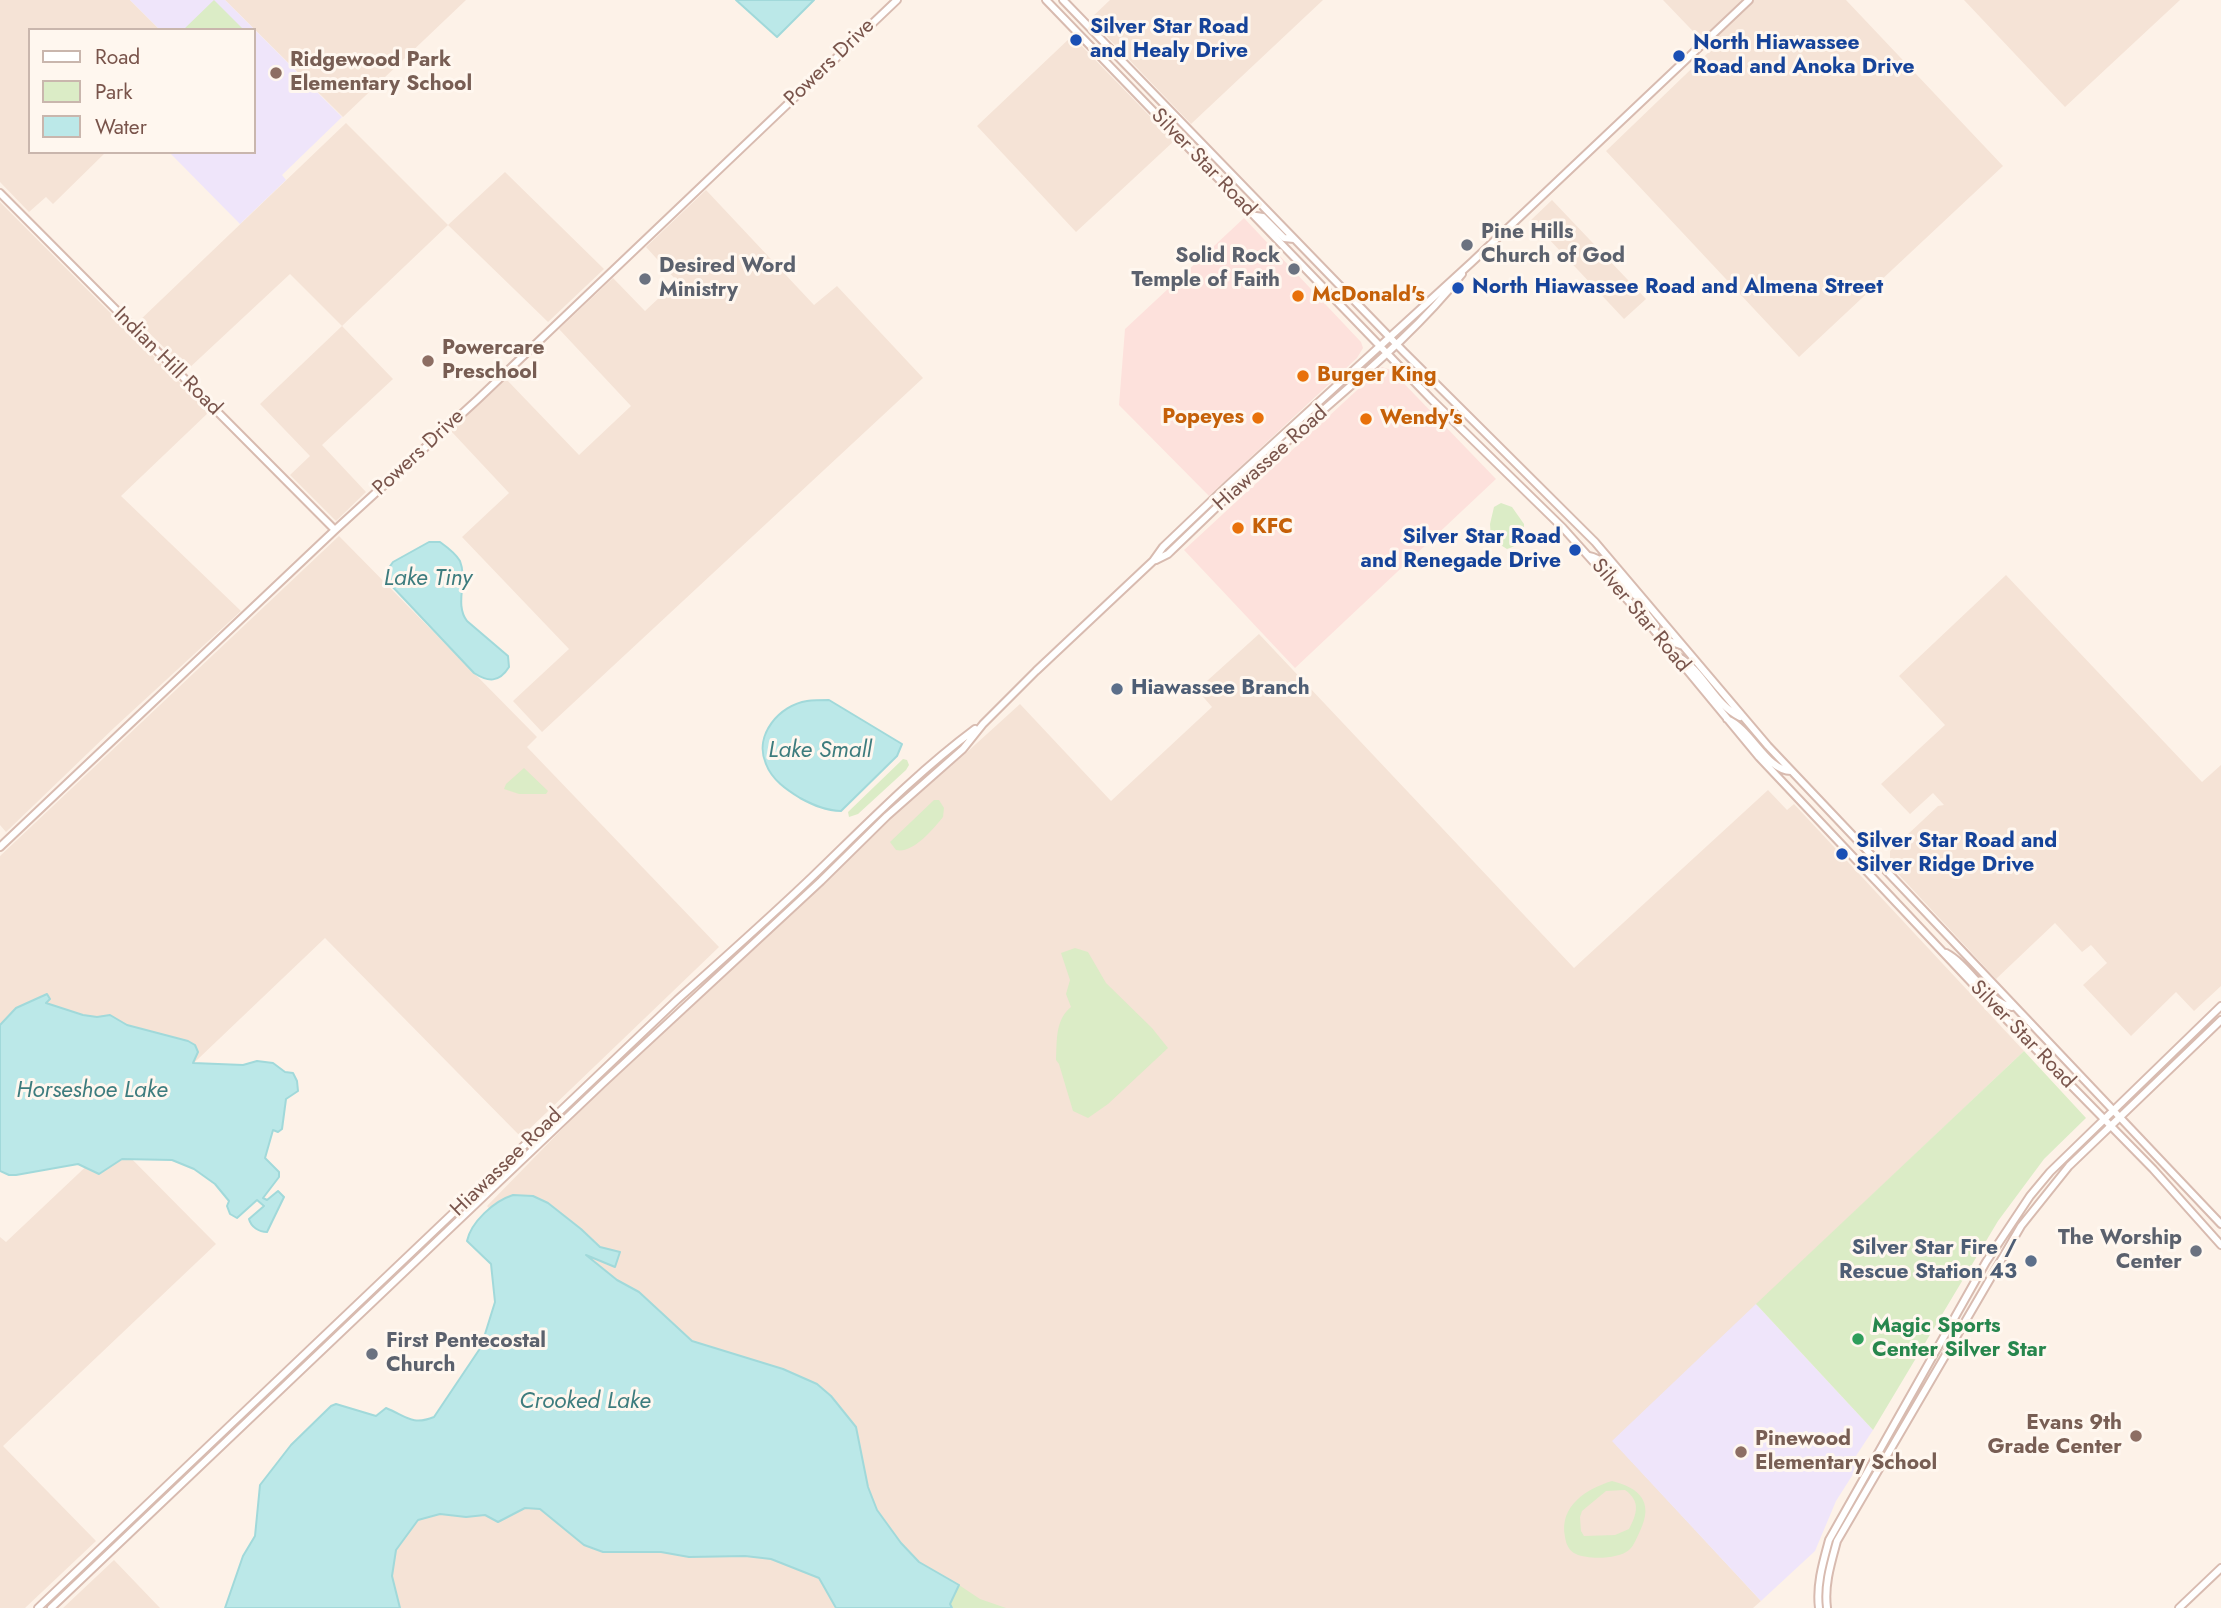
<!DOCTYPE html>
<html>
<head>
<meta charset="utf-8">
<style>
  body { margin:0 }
  #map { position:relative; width:2221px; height:1608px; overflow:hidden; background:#fdf2e8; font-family:Jost,sans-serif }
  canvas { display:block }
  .legend { position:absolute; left:28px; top:28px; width:228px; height:126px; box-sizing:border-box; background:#fff7ef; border:2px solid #c9b6ad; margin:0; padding:9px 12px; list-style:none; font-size:21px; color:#79544b }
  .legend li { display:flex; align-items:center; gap:14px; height:35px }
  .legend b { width:35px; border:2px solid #c9b6ad }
</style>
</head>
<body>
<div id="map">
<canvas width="2221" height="1608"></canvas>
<ul class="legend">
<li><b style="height:9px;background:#fff"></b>Road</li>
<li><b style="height:19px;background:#dbecc6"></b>Park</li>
<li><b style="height:19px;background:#bbe8e8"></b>Water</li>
</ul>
</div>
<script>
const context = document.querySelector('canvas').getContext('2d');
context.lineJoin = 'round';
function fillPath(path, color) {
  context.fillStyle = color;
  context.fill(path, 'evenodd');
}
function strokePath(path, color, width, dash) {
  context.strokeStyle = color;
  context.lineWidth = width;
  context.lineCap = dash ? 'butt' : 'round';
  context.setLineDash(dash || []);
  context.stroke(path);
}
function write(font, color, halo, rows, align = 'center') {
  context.font = font + ' Jost,sans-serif';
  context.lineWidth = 6;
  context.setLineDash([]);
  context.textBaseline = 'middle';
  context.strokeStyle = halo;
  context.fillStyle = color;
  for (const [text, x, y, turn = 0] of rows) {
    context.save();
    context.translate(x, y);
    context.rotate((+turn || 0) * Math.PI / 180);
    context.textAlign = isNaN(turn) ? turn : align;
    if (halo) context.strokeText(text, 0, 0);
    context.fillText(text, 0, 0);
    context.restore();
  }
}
const residential = new Path2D(`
  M 0,0 L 130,0 L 160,30 L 30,30 L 30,152 L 106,152 L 53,204 L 46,197 L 29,212 L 0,182 Z
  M 225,0 L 466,0 L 343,117 Z
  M 1110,0 L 1323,0 L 1191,124 L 1090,19 Z
  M 1663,0 L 1846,0 L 2003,166 L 1799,357 L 1606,151 L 1711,50 Z
  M 1964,0 L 2180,0 L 2065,107 Z
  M 1072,36 L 1174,141 L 1076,232 L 977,126 Z
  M 346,123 L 448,225 L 505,172 L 604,269 L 548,322 L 448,225 L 342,326 L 393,379 L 322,445 L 366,492 L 336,521 L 290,475 L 310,456 L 260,404 L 342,326 L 290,274 L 187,370 L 138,322 Z
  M 706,190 L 814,305 L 837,286 L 923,378 L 542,732 L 513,701 L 569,649 L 462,537 L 509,493 L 451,431 L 506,379 L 579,455 L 631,406 L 559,329 L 613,278 L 645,311 L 677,281 L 646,247 Z
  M 1552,200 L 1646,299 L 1624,319 L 1531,220 Z
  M 0,202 L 209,412 L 121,496 L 241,611 L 115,727 L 6,832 L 0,825 Z
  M 339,536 L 537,737 L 527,747 L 719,947 L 521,1137 L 325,938 L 113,1140 L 216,1244 L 3,1446 L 96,1541 L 25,1608 L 0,1608 L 0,1237 L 6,1242 L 113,1141 L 0,1028 L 0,856 Z
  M 2006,575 L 2202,782 L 2221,765 L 2221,986 L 2194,1011 L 2176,992 L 2131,1036 L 2083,985 L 2107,963 L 2091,945 L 2082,952 L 2055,923 L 1996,979 L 1887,862 L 1890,859 L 1890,851 L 1938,806 L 1944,805 L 1933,793 L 1910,814 L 1881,784 L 1945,725 L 1899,676 Z
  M 1259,634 L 1574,968 L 1768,790 L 1787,810 L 1794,804 L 2024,1051 L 1613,1441 L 1761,1601 L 1753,1608 L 253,1608 L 577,1302 L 487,1206 L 610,1080 L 796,909 L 887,821 L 966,753 L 1020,704 L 1111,801 L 1212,707 L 1197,690 Z
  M 114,1560 L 160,1608 L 63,1608 Z`);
const commercial = new Path2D(`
  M 1244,218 L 1361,342 L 1363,348 L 1357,358 L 1209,496 L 1119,405 L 1125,329 Z
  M 1382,367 L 1391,370 L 1496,479 L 1295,668 L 1184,550 Z`);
const education = new Path2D(`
  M 130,0 L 225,0 L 342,117 L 282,175 L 286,180 L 240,224 L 169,152 L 254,152 L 254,30 L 160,30 Z
  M 1756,1304 L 1873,1430 L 1852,1462 L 1857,1468 L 1836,1501 L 1815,1551 L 1761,1601 L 1612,1441 Z`);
const green = new Path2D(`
  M 214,0 L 244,30 L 183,30 Z
  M 1501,503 L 1512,507 L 1524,524 C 1525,537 1519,546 1507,549 L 1491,539 L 1490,524 L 1494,507 Z
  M 903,759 L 907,760 L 909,765 L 906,770 L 858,814 L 849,817 L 848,812 Z
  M 524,768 L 548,791 L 546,794 L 519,794 L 504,789 L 506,784 Z
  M 934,800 L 939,800 L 944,808 L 943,817 C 933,829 913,854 896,850 L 890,842 Z
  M 1075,948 L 1088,952 L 1106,983 L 1152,1028 L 1168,1048 L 1108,1104 L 1088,1118 L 1073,1111 L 1059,1064 L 1056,1060 C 1057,1041 1055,1020 1071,1007 L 1066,994 L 1070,980 L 1061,953 Z
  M 2024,1051 L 2086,1118 L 2044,1159 L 1998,1221 L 1873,1430 L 1756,1304 Z
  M 1612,1481 C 1640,1488 1654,1502 1640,1531 C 1637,1537 1634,1546 1629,1550 C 1619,1559 1589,1560 1576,1554 C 1569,1551 1566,1544 1565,1537 C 1559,1506 1586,1489 1612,1481 ZM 1625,1490 C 1641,1501 1637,1514 1629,1529 L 1615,1535 L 1584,1536 L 1581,1531 L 1580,1517 L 1582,1511 L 1606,1491 Z
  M 959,1585 L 980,1599 L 1006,1608 L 952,1608 L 950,1604 Z`);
const water = new Path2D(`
  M 736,0 L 814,0 L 777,37 Z
  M 429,542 L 440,542 C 447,547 456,554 460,561 C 468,581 454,604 467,621 L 508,656 L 509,667 C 499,683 488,682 474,673 L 390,584 L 386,572 L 393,562 Z
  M 829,700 L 902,744 L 897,756 L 841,811 C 826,811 813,805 800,798 C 787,790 772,780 766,764 C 753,735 780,705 807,701 C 814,700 822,700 829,700 Z
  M 47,994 L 50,999 L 46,1003 L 83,1015 L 97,1017 L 110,1015 L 127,1025 L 188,1041 L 195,1045 L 198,1052 L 193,1063 L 243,1065 L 257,1061 L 273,1063 L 285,1072 L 293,1073 L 297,1081 L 298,1091 L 286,1099 L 282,1129 L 278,1132 L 273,1130 L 265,1158 L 279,1172 L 279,1177 L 263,1198 L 267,1200 L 278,1191 L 284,1197 L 267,1232 C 259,1232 251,1227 249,1219 L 264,1206 L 257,1200 L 237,1218 L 230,1214 L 227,1206 L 229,1201 L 215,1184 L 194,1169 L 172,1160 L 122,1159 L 99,1174 L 78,1164 L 16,1175 L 9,1175 L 0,1171 L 0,1025 L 16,1008 Z
  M 513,1195 L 533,1196 L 548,1203 L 581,1229 L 600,1247 L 620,1252 L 615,1267 L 586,1255 L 617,1280 L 639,1292 L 692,1341 L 783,1369 L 817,1384 L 831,1396 L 856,1427 L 868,1487 L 877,1510 L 901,1543 L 919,1562 L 959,1585 L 950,1604 L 952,1608 L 836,1608 L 819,1578 L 771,1559 L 745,1556 L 689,1557 L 661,1552 L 603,1552 L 584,1545 L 540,1509 L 525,1508 L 498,1522 L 485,1515 L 466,1517 L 440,1514 L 418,1520 L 396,1550 L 392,1576 L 400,1608 L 225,1608 L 243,1556 L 255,1536 L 260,1485 L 291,1445 L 331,1406 L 336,1404 L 376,1416 L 386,1408 C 406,1416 412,1426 434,1417 L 481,1347 L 495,1302 L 491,1264 L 467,1241 C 471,1222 494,1201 513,1195 Z`);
const secondary = new Path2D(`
  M 1046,0 L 1431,399 L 1563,528 L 1649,624 L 1759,757 L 2005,1018 L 2153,1169 L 2221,1245
  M 1063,0 L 1404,352 L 1595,542 L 1768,746 L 2221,1224
  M 0,193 L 335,530
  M 1256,216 L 1263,217 L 1284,238 L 1294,239
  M 1589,556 C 1609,559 1625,591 1644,602
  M 1156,560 L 1168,554 C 1213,511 1257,467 1305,426 C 1359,378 1417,331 1462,274
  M 1635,604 L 1642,608 L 1656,626
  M 1663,634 L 1669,641 L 1683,646
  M 1679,657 C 1704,672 1714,704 1740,717
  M 1727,719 C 1751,729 1767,771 1791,771
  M 0,847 L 335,530 L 477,400 L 897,0
  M 1946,953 C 1969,965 1988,1003 2012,1007
  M 38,1608 L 677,1000 C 723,959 768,919 812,877 C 865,826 916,773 975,729
  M 51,1608 L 603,1083 L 821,881 L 887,816 L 963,749 L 983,724 L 1036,671 L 1153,561 L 1163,547 L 1228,485 L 1472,262 L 1749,0
  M 1819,1608 C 1816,1585 1823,1562 1829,1540 L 1986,1262 L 2030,1196 L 2050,1172 L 2221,1006
  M 1827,1608 C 1824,1585 1831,1563 1837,1541 L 2021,1226 L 2069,1166 L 2221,1020
  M 2179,1608 L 2221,1568`);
const markers = [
  [1076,40,7,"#1a4fb4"],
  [1679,56,7,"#1a4fb4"],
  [276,73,7,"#8d6e63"],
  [1467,245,7,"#6b7280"],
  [1294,269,7,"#6b7280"],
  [645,279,7,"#6b7280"],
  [1458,288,7,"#1a4fb4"],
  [1298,296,7,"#e8710a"],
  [428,361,7,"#8d6e63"],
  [1303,376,7,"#e8710a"],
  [1258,418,7,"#e8710a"],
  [1366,419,7,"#e8710a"],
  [1238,528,7,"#e8710a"],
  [1575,550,7,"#1a4fb4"],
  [1117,689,7,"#5c6f8a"],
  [1842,854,7,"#1a4fb4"],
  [2196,1251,7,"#6b7280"],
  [2031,1261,7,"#5c6f8a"],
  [1858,1339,7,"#2e9e5b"],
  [372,1354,7,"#6b7280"],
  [2136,1436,7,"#8d6e63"],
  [1741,1452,7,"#8d6e63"]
];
const transitNames = [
  ["Silver Star Road",1090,28],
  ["and Healy Drive",1090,52],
  ["North Hiawassee",1693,44],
  ["Road and Anoka Drive",1693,68],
  ["North Hiawassee Road and Almena Street",1472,288],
  ["Silver Star Road",1561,538,"right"],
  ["and Renegade Drive",1561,562,"right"],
  ["Silver Star Road and",1856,842],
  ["Silver Ridge Drive",1856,866]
];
const educationNames = [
  ["Ridgewood Park",290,61],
  ["Elementary School",290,85],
  ["Powercare",442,349],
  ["Preschool",442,373],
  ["Evans 9th",2122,1424,"right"],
  ["Grade Center",2122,1448,"right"],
  ["Pinewood",1755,1440],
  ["Elementary School",1755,1464]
];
const streetNames = [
  ["Powers Drive",830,63,-44],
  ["Silver Star Road",1203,163,46],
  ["Indian Hill Road",167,362,45],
  ["Powers Drive",419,453,-43],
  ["Hiawassee Road",1271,459,-42],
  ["Silver Star Road",1640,616,50],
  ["Silver Star Road",2022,1035,46],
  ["Hiawassee Road",507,1163,-44]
];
const worshipNames = [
  ["Pine Hills",1481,233],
  ["Church of God",1481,257],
  ["Solid Rock",1280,257,"right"],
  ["Temple of Faith",1280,281,"right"],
  ["Desired Word",659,267],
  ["Ministry",659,291],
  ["The Worship",2182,1239,"right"],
  ["Center",2182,1263,"right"],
  ["First Pentecostal",386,1342],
  ["Church",386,1366]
];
const foodNames = [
  ["McDonald's",1312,296],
  ["Burger King",1317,376],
  ["Popeyes",1244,418,"right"],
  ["Wendy's",1380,419],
  ["KFC",1252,528]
];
const serviceNames = [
  ["Hiawassee Branch",1131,689],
  ["Silver Star Fire /",2017,1249,"right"],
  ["Rescue Station 43",2017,1273,"right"]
];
const leisureNames = [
  ["Magic Sports",1872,1327],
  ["Center Silver Star",1872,1351]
];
const waterNames = [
  ["Lake Tiny",428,579],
  ["Lake Small",820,751],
  ["Horseshoe Lake",92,1091],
  ["Crooked Lake",585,1402]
];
fillPath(residential, '#f5e3d6');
fillPath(commercial, '#fde1dc');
fillPath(education, '#efe5fa');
fillPath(green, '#dbecc6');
fillPath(water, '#bbe8e8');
strokePath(water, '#a1d9da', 2);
strokePath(secondary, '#d8bbb0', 10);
strokePath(secondary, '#fff', 6);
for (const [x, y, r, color] of markers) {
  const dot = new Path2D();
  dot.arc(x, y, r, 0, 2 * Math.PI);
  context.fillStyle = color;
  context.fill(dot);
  strokePath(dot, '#fff7ef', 2.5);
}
write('bold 21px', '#164399', '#fff7ef', transitNames, 'left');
write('bold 21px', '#785e54', '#fff7ef', educationNames, 'left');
write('21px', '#79544b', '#fff7ef', streetNames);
write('bold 21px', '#5b616d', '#fff7ef', worshipNames, 'left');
write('bold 21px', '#c56008', '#fff7ef', foodNames, 'left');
write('bold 21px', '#4e5e75', '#fff7ef', serviceNames, 'left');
write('bold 21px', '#27864d', '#fff7ef', leisureNames, 'left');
write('italic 23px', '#3d7c7e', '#fff7ef', waterNames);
</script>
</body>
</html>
